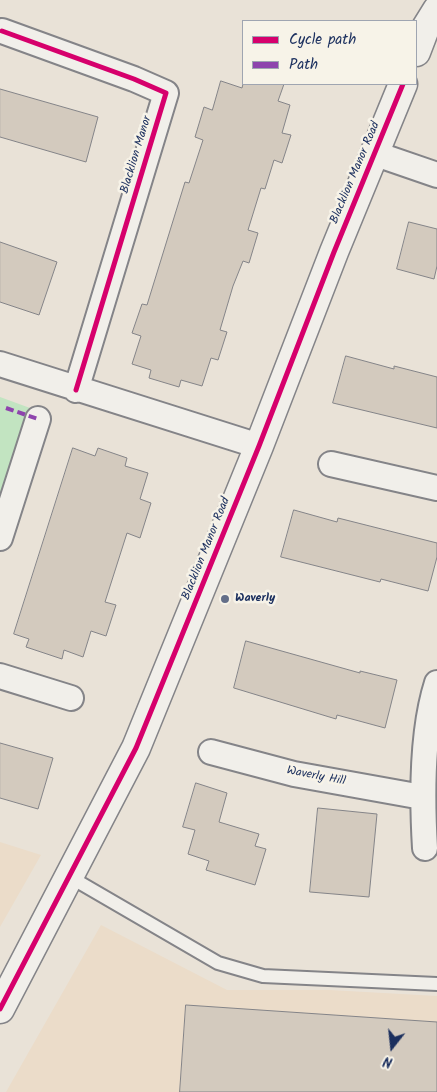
<!DOCTYPE html>
<html>
<head>
<meta charset="utf-8">
<style>
  body { margin:0 }
  #map { position:relative; width:437px; height:1092px; overflow:hidden; background:#e9e2d7; font-family:Kalam,sans-serif }
  canvas { display:block }
  .legend { position:absolute; left:242px; top:20px; width:175px; height:65px; box-sizing:border-box; background:#f7f3e8; border:1px solid #9fa5b1; margin:0; padding:6px 9px; list-style:none; font-size:15px; color:#1b2f5e }
  .legend li { display:flex; align-items:center; gap:10px; height:25px }
  .legend b { width:25px; border:1px solid #9fa5b1 }
  .north { position:absolute; left:367px; top:1022px; width:50px; height:50px; -webkit-text-stroke:4px #f7f3e8; paint-order:stroke; rotate:196deg; font-size:14px; font-weight:700; line-height:20px; text-align:center; color:#1b2f5e }
  .north::after { content:''; display:block; margin:auto; width:18px; height:22px; background:#1b2f5e; clip-path:polygon(50% 0,100% 100%,50% 72%,0 100%) }
</style>
</head>
<body>
<div id="map">
<canvas width="437" height="1092"></canvas>
<ul class="legend">
<li><b style="height:6px;background:#d6006c"></b>Cycle path</li>
<li><b style="height:6px;background:#8e44ad"></b>Path</li>
</ul>
<div class="north">N</div>
</div>
<script>
const context = document.querySelector('canvas').getContext('2d');
context.lineJoin = 'round';
function fillPath(path, color) {
  context.fillStyle = color;
  context.fill(path, 'evenodd');
}
function strokePath(path, color, width, dash) {
  context.strokeStyle = color;
  context.lineWidth = width;
  context.lineCap = dash ? 'butt' : 'round';
  context.setLineDash(dash || []);
  context.stroke(path);
}
function write(font, color, halo, rows, align = 'center') {
  context.font = font + ' Kalam,sans-serif';
  context.lineWidth = 5;
  context.setLineDash([]);
  context.textBaseline = 'middle';
  context.strokeStyle = halo;
  context.fillStyle = color;
  for (const [text, x, y, turn = 0] of rows) {
    context.save();
    context.translate(x, y);
    context.rotate((+turn || 0) * Math.PI / 180);
    context.textAlign = isNaN(turn) ? turn : align;
    if (halo) context.strokeText(text, 0, 0);
    context.fillText(text, 0, 0);
    context.restore();
  }
}
const built = new Path2D(`
  M 0,842 L 41,855 L 0,927 Z
  M 101,925 L 227,990 L 329,990 L 437,996 L 437,1092 L 6,1092 Z`);
const green = new Path2D(`
  M 0,397 L 30,408 L 0,502 Z`);
const building = new Path2D(`
  M 221,81 L 242,88 L 243,84 L 284,84 L 278,101 L 290,105 L 282,133 L 291,135 L 282,163 L 274,160 L 265,189 L 261,188 L 248,230 L 258,233 L 249,263 L 243,261 L 233,286 L 220,330 L 227,332 L 218,360 L 211,358 L 202,386 L 181,380 L 179,387 L 149,378 L 151,370 L 132,364 L 141,336 L 132,333 L 142,304 L 147,305 L 185,182 L 189,183 L 203,140 L 195,137 L 204,107 L 212,110 Z
  M 0,89 L 98,117 L 86,162 L 0,137 Z
  M 409,222 L 437,229 L 437,266 L 434,279 L 397,269 Z
  M 0,242 L 57,262 L 39,315 L 0,302 Z
  M 346,356 L 394,369 L 394,366 L 437,377 L 437,428 L 333,403 Z
  M 73,448 L 95,456 L 98,448 L 127,458 L 125,466 L 148,473 L 140,499 L 151,503 L 140,538 L 127,533 L 105,602 L 116,605 L 106,636 L 91,631 L 83,657 L 64,650 L 62,659 L 26,647 L 29,639 L 14,634 Z
  M 294,510 L 337,522 L 338,518 L 437,543 L 437,557 L 428,591 L 381,579 L 380,582 L 281,557 Z
  M 246,641 L 360,673 L 360,671 L 397,680 L 385,728 L 337,715 L 336,719 L 234,688 Z
  M 0,743 L 53,758 L 38,809 L 0,798 Z
  M 196,783 L 227,793 L 219,822 L 259,834 L 255,846 L 266,849 L 255,885 L 206,870 L 209,861 L 188,854 L 195,830 L 183,827 Z
  M 318,808 L 377,814 L 369,897 L 310,892 Z
  M 186,1005 L 437,1022 L 437,1092 L 180,1092 Z`);
const service = new Path2D(`
  M 70,877 L 218,963 L 263,976 L 437,984`);
const minor = new Path2D(`
  M 2,31 L 134,79 L 166,93 L 76,390
  M 376,154 L 437,175
  M 0,364 L 259,446
  M 331,464 L 437,488
  M 0,538 L 38,419
  M 0,676 L 71,698
  M 211,752 L 294,774 L 422,797
  M 425,848 C 422,798 422,730 437,683`);
const tertiary = new Path2D(`
  M 416,52 L 424,31 L 437,10
  M 0,1009 L 136,748 L 259,446 L 334,252 L 403,84`);
const quiet = new Path2D(`
  M 6,408 L 38,419`);
const cycleway = new Path2D(`
  M 2,31 L 134,79 L 166,93 L 76,390
  M 0,1009 L 136,748 L 259,446 L 334,252 L 403,84`);
const markers = [
  [225,599,5,"#636e88"]
];
const streetNames = [
  ["Blacklion Manor",137,155,-73],
  ["Blacklion Manor Road",356,173,-67],
  ["Blacklion Manor Road",207,549,-68],
  ["Waverly Hill",316,777,11]
];
const poiNames = [
  ["Waverly",235,599]
];
fillPath(built, '#ebdcc9');
fillPath(green, '#c2e4c1');
fillPath(building, '#d3cabe');
strokePath(building, '#848488', 1);
strokePath(service, '#848488', 16);
strokePath(minor, '#848488', 28);
strokePath(tertiary, '#848488', 31);
strokePath(service, '#f1efea', 12);
strokePath(minor, '#f1efea', 24);
strokePath(tertiary, '#f1efea', 28);
strokePath(quiet, '#8e44ad', 4, [8, 4]);
strokePath(cycleway, '#d6006c', 5);
for (const [x, y, r, color] of markers) {
  const dot = new Path2D();
  dot.arc(x, y, r, 0, 2 * Math.PI);
  context.fillStyle = color;
  context.fill(dot);
  strokePath(dot, '#f7f3e8', 2);
}
write('12px', '#1b2f5e', '#f7f3e8', streetNames);
write('bold 12px', '#1b2f5e', '#f7f3e8', poiNames, 'left');
</script>
</body>
</html>
